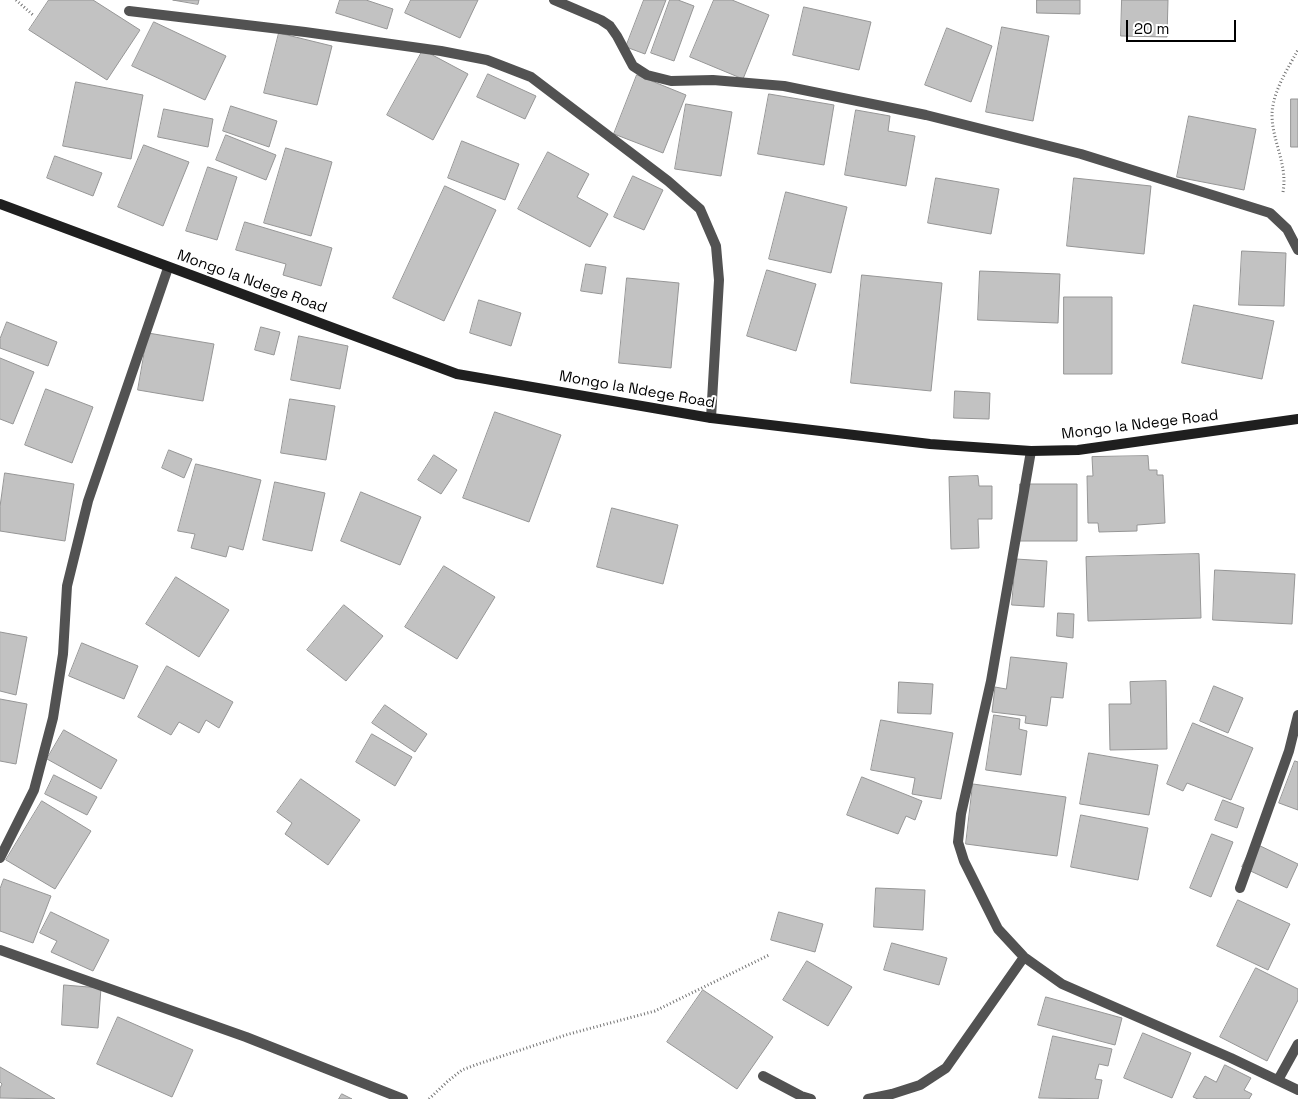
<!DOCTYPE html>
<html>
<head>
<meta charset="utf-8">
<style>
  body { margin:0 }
  #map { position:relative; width:1298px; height:1099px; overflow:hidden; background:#fff; font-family:"Space Grotesk",sans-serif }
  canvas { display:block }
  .scale { position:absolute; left:1126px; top:20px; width:110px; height:22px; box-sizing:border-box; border:2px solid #000; border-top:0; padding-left:6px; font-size:15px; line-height:18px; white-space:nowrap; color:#000; -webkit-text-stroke:4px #fff; paint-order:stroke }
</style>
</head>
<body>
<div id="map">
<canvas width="1298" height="1099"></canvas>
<div class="scale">20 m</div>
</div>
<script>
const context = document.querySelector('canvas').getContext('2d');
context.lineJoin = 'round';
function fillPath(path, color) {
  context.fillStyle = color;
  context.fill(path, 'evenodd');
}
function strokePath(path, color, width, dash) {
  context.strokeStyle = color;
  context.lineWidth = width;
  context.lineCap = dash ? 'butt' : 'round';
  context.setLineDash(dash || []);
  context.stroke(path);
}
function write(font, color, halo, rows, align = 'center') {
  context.font = font + ' "Space Grotesk",sans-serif';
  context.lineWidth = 4;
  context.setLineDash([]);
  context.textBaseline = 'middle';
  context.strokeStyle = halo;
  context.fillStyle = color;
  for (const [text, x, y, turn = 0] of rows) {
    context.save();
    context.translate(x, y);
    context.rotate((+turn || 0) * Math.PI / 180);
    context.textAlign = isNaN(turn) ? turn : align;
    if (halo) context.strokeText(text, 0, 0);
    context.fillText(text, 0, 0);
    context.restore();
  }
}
const building = new Path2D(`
  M 49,0 L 93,0 L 140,30 L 107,80 L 29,30 Z
  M 173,0 L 199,0 L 198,4 Z
  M 340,0 L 366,0 L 393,9 L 387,29 L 336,13 Z
  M 411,0 L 478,0 L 460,38 L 405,13 Z
  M 644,0 L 666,0 L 645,54 L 626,47 Z
  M 670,0 L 678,0 L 694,6 L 674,61 L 651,53 Z
  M 714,0 L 732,0 L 769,15 L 743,79 L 690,57 Z
  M 1037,0 L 1080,0 L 1080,14 L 1037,13 Z
  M 1122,0 L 1168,0 L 1167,37 L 1121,36 Z
  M 804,7 L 871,22 L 859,70 L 793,55 Z
  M 154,22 L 226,56 L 205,100 L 132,66 Z
  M 1002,27 L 1049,36 L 1033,121 L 986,112 Z
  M 947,28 L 992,46 L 971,102 L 925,85 Z
  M 279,33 L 332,46 L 317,105 L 264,93 Z
  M 423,50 L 468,74 L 433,140 L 387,115 Z
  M 488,74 L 536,96 L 525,119 L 477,97 Z
  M 637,75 L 686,95 L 663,153 L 614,134 Z
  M 76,82 L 143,95 L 131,159 L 63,146 Z
  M 769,94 L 834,105 L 824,165 L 758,154 Z
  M 1291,99 L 1298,99 L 1298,147 L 1291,147 Z
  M 686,104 L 732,112 L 721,176 L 675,169 Z
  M 231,106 L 277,121 L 269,147 L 223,131 Z
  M 164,109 L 213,119 L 208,147 L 158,137 Z
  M 856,110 L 890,116 L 888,131 L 915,136 L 906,186 L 845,175 Z
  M 1189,116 L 1256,129 L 1244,190 L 1177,177 Z
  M 226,135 L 276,155 L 266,180 L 216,160 Z
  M 462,141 L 519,164 L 505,200 L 448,178 Z
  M 144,145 L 189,162 L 163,226 L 118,207 Z
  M 286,148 L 332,162 L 311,236 L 264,223 Z
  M 548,152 L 589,174 L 577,197 L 608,214 L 590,247 L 518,209 Z
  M 55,156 L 102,173 L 93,196 L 47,178 Z
  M 208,167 L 237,177 L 217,240 L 186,231 Z
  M 633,176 L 663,190 L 644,230 L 614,217 Z
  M 936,178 L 999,189 L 991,234 L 928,223 Z
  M 1074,178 L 1151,186 L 1144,254 L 1067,246 Z
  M 445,186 L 496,210 L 444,321 L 393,298 Z
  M 786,192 L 847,207 L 831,273 L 769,259 Z
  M 245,222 L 332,248 L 321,286 L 283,275 L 286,264 L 236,250 Z
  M 1242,251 L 1286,253 L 1284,306 L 1239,305 Z
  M 586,264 L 606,267 L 602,294 L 581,291 Z
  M 767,270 L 816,284 L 796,351 L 747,336 Z
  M 980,271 L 1060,274 L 1058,323 L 978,320 Z
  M 862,275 L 942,283 L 931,391 L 851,383 Z
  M 627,278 L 679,283 L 671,368 L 619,363 Z
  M 1064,297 L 1112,297 L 1112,374 L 1064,374 Z
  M 479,300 L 521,313 L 511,346 L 470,333 Z
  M 1194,305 L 1274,321 L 1262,379 L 1182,363 Z
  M 7,322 L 57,342 L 48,366 L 0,348 L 0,339 Z
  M 261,327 L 280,332 L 274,355 L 255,350 Z
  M 148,333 L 214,344 L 203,401 L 138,390 Z
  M 299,336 L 348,346 L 340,389 L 291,380 Z
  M 0,358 L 34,372 L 13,424 L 0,419 Z
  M 46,389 L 93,407 L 72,463 L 25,445 Z
  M 955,391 L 990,393 L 989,419 L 954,418 Z
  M 290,399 L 335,406 L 326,460 L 281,453 Z
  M 495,412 L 561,435 L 529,522 L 463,498 Z
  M 169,450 L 192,459 L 184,478 L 162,468 Z
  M 434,455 L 457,470 L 441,494 L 418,480 Z
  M 1148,456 L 1149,470 L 1157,470 L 1157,475 L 1163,475 L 1165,523 L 1137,525 L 1137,531 L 1099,532 L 1098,523 L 1088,523 L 1087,476 L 1093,476 L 1092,457 Z
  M 196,464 L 261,480 L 243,550 L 229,546 L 226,557 L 191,548 L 195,534 L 178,531 Z
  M 5,473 L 74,484 L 65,541 L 0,531 L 0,507 Z
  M 978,476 L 979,486 L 992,486 L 992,519 L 978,519 L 979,548 L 951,549 L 949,477 Z
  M 275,482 L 325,493 L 312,551 L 263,540 Z
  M 1020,484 L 1077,484 L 1077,541 L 1020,541 Z
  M 361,492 L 421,517 L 400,565 L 341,541 Z
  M 612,508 L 678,525 L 663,584 L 597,567 Z
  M 1199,554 L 1201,618 L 1088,621 L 1086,557 Z
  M 1016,559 L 1047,561 L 1044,607 L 1012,605 Z
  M 444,566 L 495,597 L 457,659 L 405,627 Z
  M 1215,570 L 1295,574 L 1292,624 L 1213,620 Z
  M 176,577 L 229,610 L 199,657 L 146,624 Z
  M 344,605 L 383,636 L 346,681 L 307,650 Z
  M 1058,613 L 1074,614 L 1073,638 L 1057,636 Z
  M 0,632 L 27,637 L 16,695 L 0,691 Z
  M 82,643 L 138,666 L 124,699 L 69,676 Z
  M 1011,657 L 1067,663 L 1063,698 L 1051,697 L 1047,726 L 1025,723 L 1026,716 L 992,712 L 995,687 L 1006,689 Z
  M 167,666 L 233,702 L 219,728 L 206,720 L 199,733 L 179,722 L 171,735 L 138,717 Z
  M 1166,681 L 1167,749 L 1110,750 L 1109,704 L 1131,704 L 1130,682 Z
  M 899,682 L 933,684 L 931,714 L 898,713 Z
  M 1214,686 L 1243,698 L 1228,733 L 1200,721 Z
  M 0,699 L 27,704 L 16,764 L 0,761 Z
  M 385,705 L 427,734 L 415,752 L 372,723 Z
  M 994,715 L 1020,719 L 1019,729 L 1027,731 L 1021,775 L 986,770 Z
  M 881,720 L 953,733 L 941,799 L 912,794 L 915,778 L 871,770 Z
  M 1193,723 L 1253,748 L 1231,800 L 1187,783 L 1183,791 L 1167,784 Z
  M 64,730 L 117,760 L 101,789 L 47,759 Z
  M 372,734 L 412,757 L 395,786 L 356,762 Z
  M 1089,753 L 1158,765 L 1149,815 L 1080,804 Z
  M 1295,761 L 1298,762 L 1298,810 L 1279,803 Z
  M 54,775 L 97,797 L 87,815 L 45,794 Z
  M 862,777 L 922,801 L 915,820 L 906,816 L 898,834 L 847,815 Z
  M 301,779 L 360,820 L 328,865 L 285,834 L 292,823 L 277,812 Z
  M 973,784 L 1066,797 L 1057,856 L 966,844 Z
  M 1223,800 L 1244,808 L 1237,828 L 1215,820 Z
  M 42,801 L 91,831 L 55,889 L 6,860 Z
  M 1081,815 L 1148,828 L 1138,880 L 1071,867 Z
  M 1212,834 L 1233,842 L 1211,897 L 1190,888 Z
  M 1254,843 L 1298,864 L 1287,888 L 1242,867 Z
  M 4,879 L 51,896 L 33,943 L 0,931 L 0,889 Z
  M 876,888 L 925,890 L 923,930 L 874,927 Z
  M 1238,900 L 1290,924 L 1268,970 L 1217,946 Z
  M 51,912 L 109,940 L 93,971 L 51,952 L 57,941 L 40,933 Z
  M 779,912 L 823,924 L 815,952 L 771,940 Z
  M 892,943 L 947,958 L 939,985 L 884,970 Z
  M 807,961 L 852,987 L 828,1026 L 783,1000 Z
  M 1256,968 L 1298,989 L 1298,1000 L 1267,1061 L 1220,1037 Z
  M 64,985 L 101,988 L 98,1028 L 62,1025 Z
  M 703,990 L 773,1037 L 737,1089 L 667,1042 Z
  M 1046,997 L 1122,1018 L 1115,1045 L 1038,1025 Z
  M 118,1017 L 193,1050 L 172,1097 L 97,1064 Z
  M 1143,1033 L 1191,1053 L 1172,1098 L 1124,1078 Z
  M 1053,1036 L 1112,1049 L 1108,1066 L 1099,1064 L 1095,1079 L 1102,1080 L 1098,1099 L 1039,1098 Z
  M 1225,1065 L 1251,1078 L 1244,1090 L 1252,1094 L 1249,1099 L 1198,1099 L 1193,1097 L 1205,1076 L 1216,1082 Z
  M 0,1067 L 55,1099 L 0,1098 L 0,1088 L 2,1084 L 0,1082 Z
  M 342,1094 L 352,1099 L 339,1099 Z`);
const path = new Path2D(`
  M 16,0 L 33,15
  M 1283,192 C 1288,165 1272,141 1272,115 C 1272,93 1288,68 1298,50
  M 429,1099 L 448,1081 L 462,1070 L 478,1064 L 569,1034 L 655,1011 L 769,955`);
const street = new Path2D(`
  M 554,0 L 601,20 L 610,26 L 617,36 L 633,66 L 647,75 L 671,81 L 713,80 L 784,86 L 926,115 L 1081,154 L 1270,213 L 1287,229 L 1298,250
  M 129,11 L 305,32 L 441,51 L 487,60 L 531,77 L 668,181 L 700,209 L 716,246 L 719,280 L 711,418
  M 1031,451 L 991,681 L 961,814 L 958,842 L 964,861 L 998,929 L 1024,957 L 1062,984 L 1231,1058 L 1298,1090
  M 0,858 L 34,790 L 53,718 L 63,654 L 67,586 L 88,501 L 168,268
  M 1240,888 L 1289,751 L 1298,715
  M 0,950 L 246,1037 L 403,1099
  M 763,1076 L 801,1096 L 811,1099
  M 1278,1080 L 1298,1044
  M 868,1099 L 892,1094 L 920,1085 L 946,1068 L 1024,957`);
const secondary = new Path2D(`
  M 0,204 L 457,374 L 711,418 L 930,444 L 1031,451 L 1078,450 L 1298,419`);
const streetNames = [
  ["Mongo la Ndege Road",252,282,20],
  ["Mongo la Ndege Road",637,390,10],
  ["Mongo la Ndege Road",1140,425,-7]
];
fillPath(building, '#c2c2c2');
strokePath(building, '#969696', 1);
strokePath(path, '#747474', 3, [1, 2.5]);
strokePath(street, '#525252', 10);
strokePath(secondary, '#1f1f1f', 10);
write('15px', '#000', '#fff', streetNames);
</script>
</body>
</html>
